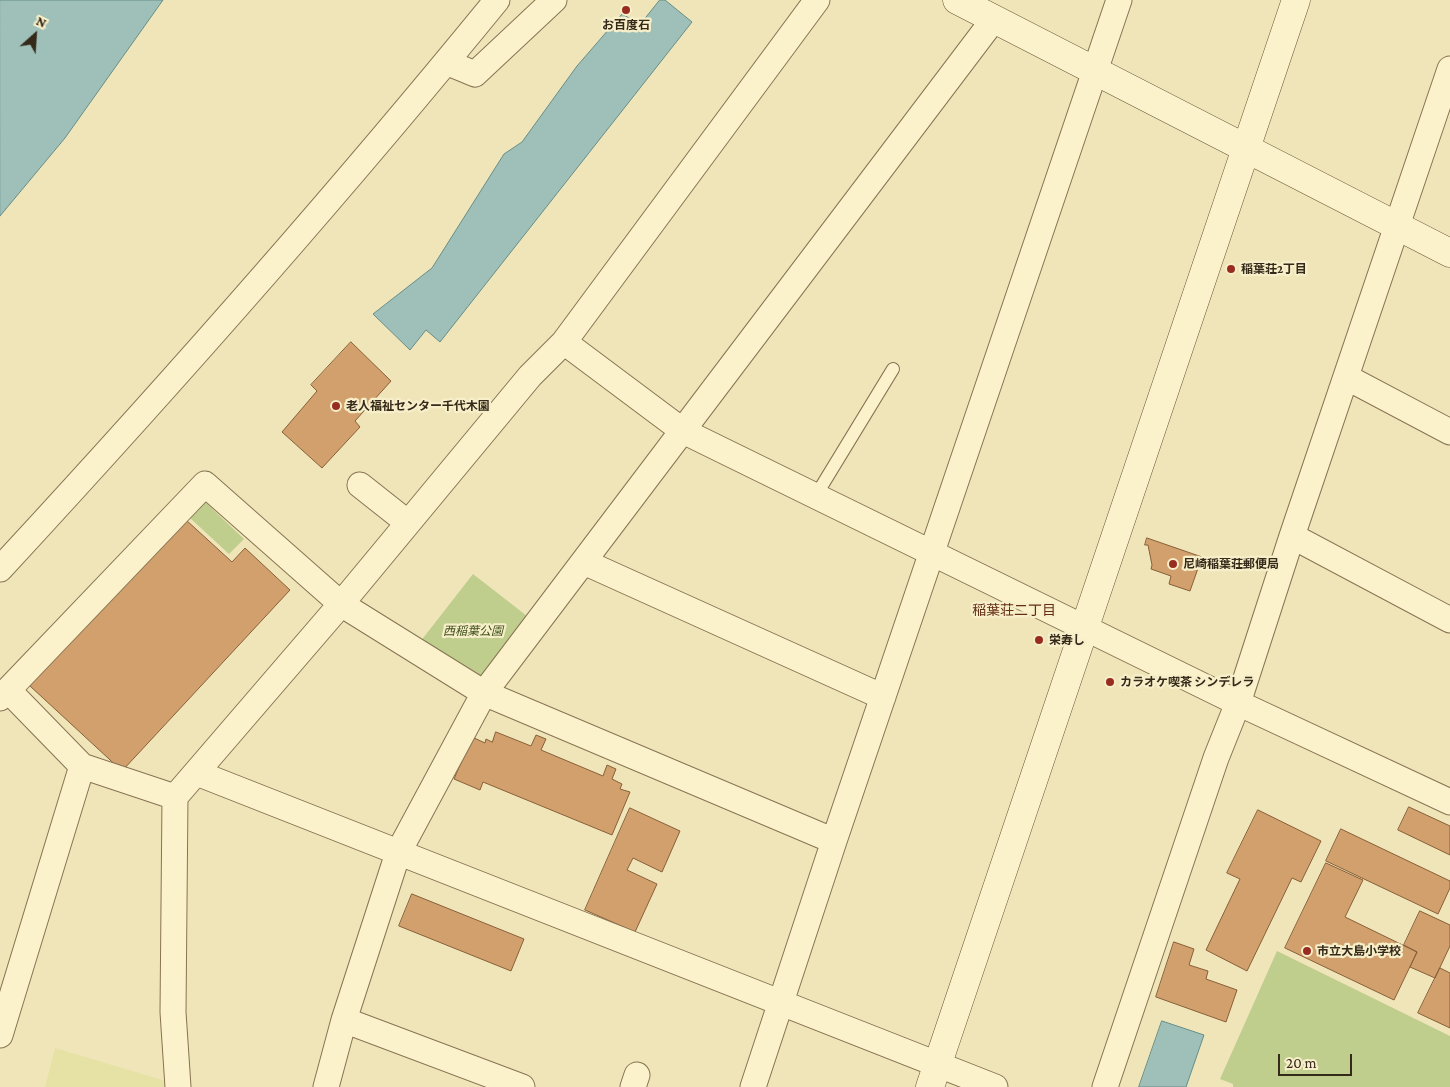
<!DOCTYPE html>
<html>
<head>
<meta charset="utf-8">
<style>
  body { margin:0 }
  #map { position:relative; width:1450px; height:1087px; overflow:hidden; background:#f0e5b9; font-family:"Crimson Pro",serif }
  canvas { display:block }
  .north { position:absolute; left:10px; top:10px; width:50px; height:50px; -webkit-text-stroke:4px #f7efc9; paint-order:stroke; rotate:26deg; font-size:14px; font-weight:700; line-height:20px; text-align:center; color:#352919 }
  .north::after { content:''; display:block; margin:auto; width:18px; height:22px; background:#352919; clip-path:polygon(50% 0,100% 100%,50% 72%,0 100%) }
  .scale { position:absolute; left:1278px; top:1054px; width:74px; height:22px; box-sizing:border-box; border:2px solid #352919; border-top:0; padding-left:6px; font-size:15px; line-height:18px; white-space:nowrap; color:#352919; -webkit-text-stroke:4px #f7efc9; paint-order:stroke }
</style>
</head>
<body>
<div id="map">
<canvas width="1450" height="1087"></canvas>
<div class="north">N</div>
<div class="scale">20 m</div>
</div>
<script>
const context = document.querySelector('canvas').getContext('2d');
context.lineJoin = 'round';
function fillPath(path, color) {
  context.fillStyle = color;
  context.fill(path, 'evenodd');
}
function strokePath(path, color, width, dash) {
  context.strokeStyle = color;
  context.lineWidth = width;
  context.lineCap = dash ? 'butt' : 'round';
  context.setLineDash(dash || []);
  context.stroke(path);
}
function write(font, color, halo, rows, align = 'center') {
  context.font = font + ' "Crimson Pro","Noto Sans JP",serif';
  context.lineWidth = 4.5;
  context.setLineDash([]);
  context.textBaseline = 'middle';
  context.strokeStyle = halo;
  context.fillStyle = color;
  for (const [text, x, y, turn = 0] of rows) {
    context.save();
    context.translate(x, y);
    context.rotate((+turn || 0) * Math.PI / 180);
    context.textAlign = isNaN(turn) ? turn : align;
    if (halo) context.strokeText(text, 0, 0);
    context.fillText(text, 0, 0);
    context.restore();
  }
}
const farmland = new Path2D(`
  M 55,1048 L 166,1081 L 166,1087 L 45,1087 Z`);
const green = new Path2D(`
  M 204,501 L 244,539 L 229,554 L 189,517 Z
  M 473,574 L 527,616 L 484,677 L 477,677 L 420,642 Z
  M 1277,951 L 1450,1036 L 1450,1087 L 1233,1087 L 1233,1084 L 1220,1079 Z`);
const water = new Path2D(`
  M 0,0 L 163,0 L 65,138 L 0,216 Z
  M 660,0 L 665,0 L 692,22 L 440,342 L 426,330 L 410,350 L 373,314 L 432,268 L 504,154 L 522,142 L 577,66 L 622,14 L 640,24 Z
  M 1162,1021 L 1204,1035 L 1186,1087 L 1139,1087 Z`);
const building = new Path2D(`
  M 351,342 L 391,381 L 355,421 L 360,427 L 322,468 L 282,432 L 317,391 L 311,385 Z
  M 185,519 L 232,562 L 245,548 L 290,590 L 122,771 L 30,686 Z
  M 1147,538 L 1202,557 L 1190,591 L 1169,584 L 1171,576 L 1151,569 L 1152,565 L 1148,545 L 1145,545 Z
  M 496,732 L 531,746 L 536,735 L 546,739 L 541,750 L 603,776 L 607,765 L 616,769 L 612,779 L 622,784 L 620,789 L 630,792 L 612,835 L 483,782 L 480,790 L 454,779 L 472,737 L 485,743 L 486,739 L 492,742 Z
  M 1409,807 L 1450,826 L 1450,855 L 1398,830 Z
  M 630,808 L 680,831 L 662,872 L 633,858 L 627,870 L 657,884 L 635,932 L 585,910 Z
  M 1258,810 L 1321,841 L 1301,882 L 1292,878 L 1247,971 L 1206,950 L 1240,879 L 1227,873 Z
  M 1341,829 L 1450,881 L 1450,888 L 1438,914 L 1326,861 Z
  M 1326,863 L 1363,880 L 1345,917 L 1417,952 L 1394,1000 L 1285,948 Z
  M 412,894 L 524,939 L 511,971 L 399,926 Z
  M 1420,911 L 1450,925 L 1450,946 L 1435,978 L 1410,967 L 1417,952 L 1404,945 Z
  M 1174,942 L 1194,949 L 1189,965 L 1208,971 L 1206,979 L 1237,990 L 1226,1022 L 1156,997 Z
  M 1440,968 L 1450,973 L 1450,1028 L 1418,1013 Z`);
const lane = new Path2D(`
  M 815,497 L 893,369`);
const street = new Path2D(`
  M 446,62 L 475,74 L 554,0
  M 564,342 L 683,431 L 1238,703 L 1450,802
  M 1346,377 L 1450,432
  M 360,485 L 408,523
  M 1292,536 L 1450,620
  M 584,562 L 883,697
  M 0,569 C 171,384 338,195 497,0
  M 8,690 L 205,484 L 341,604 L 484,693 L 834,841
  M 0,698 L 8,690 L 82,766 L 175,797
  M 197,773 L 995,1087
  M 344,1020 L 522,1087
  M 0,1035 L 82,766
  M 178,1087 L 173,1012 L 175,797 L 341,604 L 530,376 L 564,342 L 817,0
  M 326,1087 L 344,1020 L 398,853 L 484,693 L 994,19
  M 633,1087 L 637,1075
  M 753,1087 L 834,841 L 1119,0
  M 1105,1087 L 1216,758 L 1238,703 L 1292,536 L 1450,69`);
const secondary = new Path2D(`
  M 957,0 L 1450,253
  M 930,1087 L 1296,0`);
const markers = [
  [626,10,5,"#992c20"],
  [1231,269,5,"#992c20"],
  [336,406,5,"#992c20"],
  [1173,564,5,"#992c20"],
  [1039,640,5,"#992c20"],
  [1110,682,5,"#992c20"],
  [1307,951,5,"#992c20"]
];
const poiNames = [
  ["お百度石",626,25,"center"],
  ["稲葉荘2丁目",1241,269],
  ["老人福祉センター千代木園",346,406],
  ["尼崎稲葉荘郵便局",1183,564],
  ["栄寿し",1049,640],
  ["カラオケ喫茶 シンデレラ",1120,682],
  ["市立大島小学校",1317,951]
];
const parkNames = [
  ["西稲葉公園",473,631]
];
const neighbourhoodNames = [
  ["稲葉荘二丁目",1014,611]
];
fillPath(farmland, '#e6e2a6');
fillPath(green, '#bfce8d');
fillPath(water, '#9ec0b9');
strokePath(water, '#668d87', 1);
fillPath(building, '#d1a06c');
strokePath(building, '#875f38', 1);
strokePath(lane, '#877453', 14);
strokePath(street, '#877453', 27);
strokePath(secondary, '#685537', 29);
strokePath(lane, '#fbf2cc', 12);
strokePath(street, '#fbf2cc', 25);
strokePath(secondary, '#fbf2cc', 28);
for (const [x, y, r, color] of markers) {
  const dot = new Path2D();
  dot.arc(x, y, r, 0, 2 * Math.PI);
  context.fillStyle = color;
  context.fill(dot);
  strokePath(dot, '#f7efc9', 2);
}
write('bold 12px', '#352919', '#f7efc9', poiNames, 'left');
write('italic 12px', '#40521e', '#f7efc9', parkNames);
write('14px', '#642e16', '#f7efc9', neighbourhoodNames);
</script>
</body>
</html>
